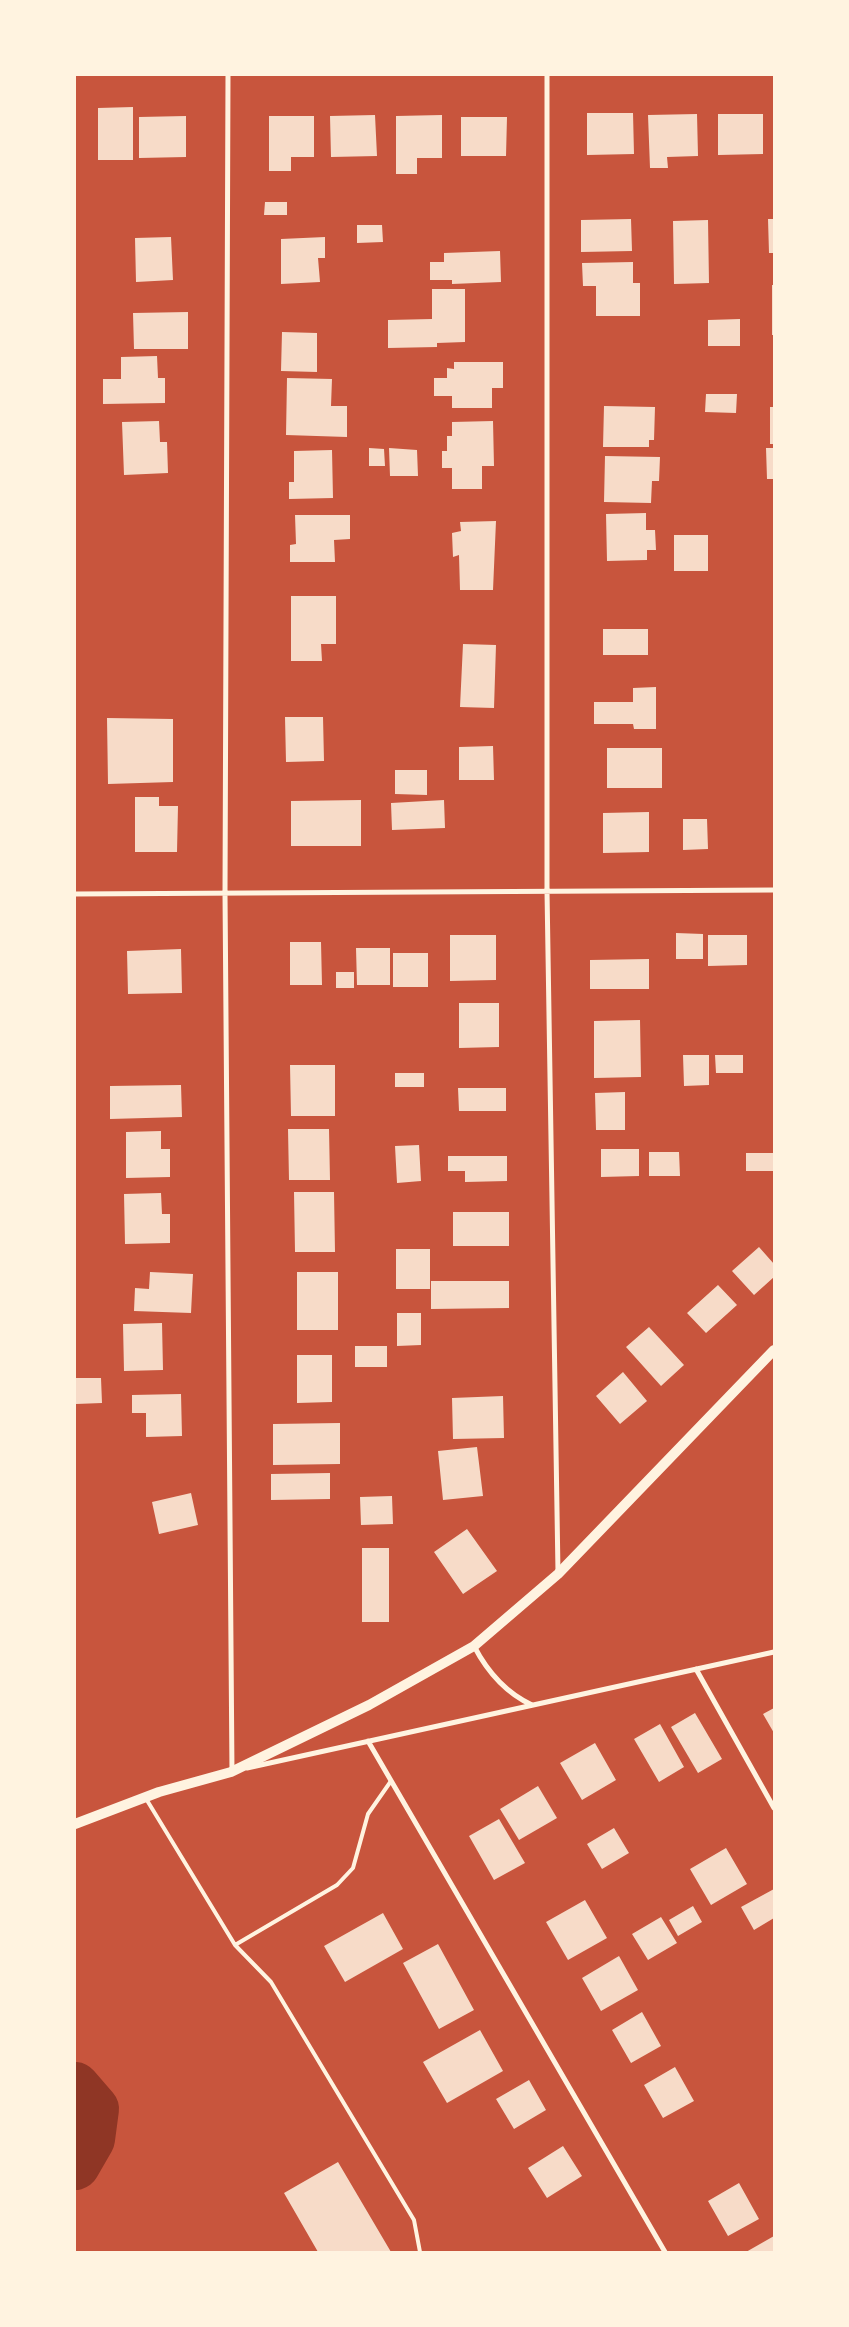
<!DOCTYPE html>
<html>
<head>
<meta charset="utf-8">
<style>
  body { margin:0 }
  #map { position:relative; width:849px; height:2327px; overflow:hidden; background:#c8553d; font-family:"PT Sans Narrow",sans-serif }
  canvas { display:block }
  .frame { position:absolute; inset:0; border:76px solid #fff3e0; pointer-events:none }
</style>
</head>
<body>
<div id="map">
<canvas width="849" height="2327"></canvas>
<div class="frame"></div>
</div>
<script>
const context = document.querySelector('canvas').getContext('2d');
context.lineJoin = 'round';
function strokePath(path, color, width, dash) {
  context.strokeStyle = color;
  context.lineWidth = width;
  context.lineCap = dash ? 'butt' : 'round';
  context.setLineDash(dash || []);
  context.stroke(path);
}
function fillPath(path, color) {
  context.fillStyle = color;
  context.fill(path, 'evenodd');
}
const river = new Path2D(`
  M 75,2087 L 94,2109 L 90,2139 L 75,2165`);
const building = new Path2D(`
  M 133,107 L 133,160 L 98,160 L 98,108 Z
  M 587,113 L 633,113 L 634,154 L 587,155 Z
  M 697,114 L 698,156 L 667,157 L 668,168 L 650,168 L 648,115 Z
  M 718,114 L 763,114 L 763,154 L 718,155 Z
  M 375,115 L 377,156 L 331,157 L 330,116 Z
  M 442,115 L 442,158 L 417,158 L 417,174 L 396,174 L 396,116 Z
  M 186,116 L 186,157 L 139,158 L 139,117 Z
  M 269,116 L 314,116 L 314,157 L 291,157 L 291,171 L 269,171 Z
  M 461,117 L 507,117 L 506,156 L 461,156 Z
  M 265,202 L 287,202 L 287,215 L 264,215 Z
  M 631,219 L 632,251 L 581,252 L 581,220 Z
  M 768,219 L 774,219 L 774,253 L 769,253 Z
  M 708,220 L 709,283 L 674,284 L 673,221 Z
  M 357,225 L 382,225 L 383,242 L 357,243 Z
  M 171,237 L 173,280 L 136,282 L 135,238 Z
  M 325,237 L 325,258 L 318,258 L 320,282 L 281,284 L 281,239 Z
  M 500,251 L 501,282 L 452,284 L 452,280 L 430,280 L 430,262 L 444,262 L 444,253 Z
  M 633,262 L 633,283 L 640,283 L 640,316 L 596,316 L 596,286 L 583,286 L 582,263 Z
  M 772,285 L 774,285 L 774,335 L 772,335 Z
  M 432,289 L 465,289 L 465,342 L 437,343 L 437,347 L 388,348 L 388,320 L 432,319 Z
  M 188,312 L 188,349 L 134,349 L 133,313 Z
  M 740,319 L 740,346 L 708,346 L 708,320 Z
  M 282,332 L 317,333 L 317,372 L 281,371 Z
  M 157,356 L 158,378 L 165,378 L 165,403 L 103,404 L 103,379 L 121,379 L 121,357 Z
  M 454,362 L 503,362 L 503,388 L 492,388 L 492,408 L 452,408 L 452,396 L 434,396 L 434,378 L 447,378 L 447,368 L 454,369 Z
  M 287,378 L 332,379 L 331,406 L 347,406 L 347,437 L 286,435 Z
  M 706,394 L 737,394 L 736,413 L 705,412 Z
  M 604,406 L 655,407 L 654,440 L 649,440 L 649,447 L 603,447 Z
  M 770,407 L 774,407 L 774,444 L 770,444 Z
  M 159,421 L 160,442 L 167,442 L 168,473 L 124,475 L 122,422 Z
  M 493,421 L 494,466 L 482,466 L 482,489 L 452,489 L 452,468 L 442,468 L 442,451 L 447,451 L 447,436 L 452,436 L 452,422 Z
  M 369,448 L 384,449 L 385,466 L 369,466 Z
  M 389,448 L 417,450 L 418,476 L 390,476 Z
  M 766,448 L 774,448 L 774,479 L 767,479 Z
  M 332,450 L 333,498 L 289,499 L 289,482 L 294,482 L 294,451 Z
  M 605,456 L 660,457 L 659,481 L 652,481 L 651,503 L 604,502 Z
  M 646,513 L 646,530 L 655,530 L 656,550 L 647,550 L 647,560 L 607,561 L 606,514 Z
  M 295,515 L 350,515 L 350,539 L 334,540 L 335,562 L 290,562 L 290,545 L 296,544 Z
  M 496,521 L 493,590 L 460,590 L 459,555 L 453,557 L 452,533 L 461,531 L 460,522 Z
  M 674,535 L 708,535 L 708,571 L 674,571 Z
  M 291,596 L 336,596 L 336,644 L 321,644 L 322,661 L 291,661 Z
  M 603,629 L 648,629 L 648,655 L 603,655 Z
  M 463,644 L 496,645 L 494,708 L 460,707 Z
  M 656,687 L 656,729 L 634,729 L 633,724 L 594,724 L 594,702 L 633,702 L 633,688 Z
  M 285,717 L 323,717 L 324,761 L 286,762 Z
  M 107,718 L 173,719 L 173,782 L 108,784 Z
  M 493,746 L 494,780 L 459,780 L 459,747 Z
  M 607,748 L 662,748 L 662,788 L 607,788 Z
  M 395,770 L 427,770 L 427,795 L 395,794 Z
  M 135,797 L 159,797 L 159,806 L 178,806 L 177,852 L 135,852 Z
  M 361,800 L 361,846 L 291,846 L 291,801 Z
  M 444,800 L 445,828 L 392,830 L 391,803 Z
  M 649,812 L 649,852 L 603,853 L 603,813 Z
  M 683,819 L 707,819 L 708,849 L 683,850 Z
  M 676,933 L 703,934 L 703,959 L 676,959 Z
  M 450,935 L 496,935 L 496,980 L 450,981 Z
  M 708,935 L 747,935 L 747,965 L 708,966 Z
  M 290,942 L 321,942 L 322,985 L 290,985 Z
  M 356,948 L 390,948 L 390,985 L 357,985 Z
  M 181,949 L 182,993 L 128,994 L 127,951 Z
  M 393,953 L 428,953 L 428,987 L 393,987 Z
  M 649,959 L 649,989 L 590,989 L 590,960 Z
  M 336,972 L 354,972 L 354,988 L 336,988 Z
  M 459,1003 L 499,1003 L 499,1047 L 459,1048 Z
  M 640,1020 L 641,1077 L 594,1078 L 594,1021 Z
  M 683,1055 L 709,1055 L 709,1085 L 684,1086 Z
  M 715,1055 L 743,1055 L 743,1073 L 716,1073 Z
  M 290,1065 L 335,1065 L 335,1116 L 291,1116 Z
  M 395,1073 L 424,1073 L 424,1087 L 395,1087 Z
  M 181,1085 L 182,1117 L 110,1119 L 110,1086 Z
  M 458,1088 L 506,1088 L 506,1111 L 459,1111 Z
  M 625,1092 L 625,1130 L 596,1130 L 595,1093 Z
  M 288,1129 L 329,1129 L 330,1180 L 289,1180 Z
  M 161,1131 L 161,1149 L 170,1149 L 170,1177 L 126,1178 L 126,1132 Z
  M 419,1145 L 421,1181 L 397,1183 L 395,1146 Z
  M 601,1149 L 639,1149 L 639,1176 L 601,1177 Z
  M 649,1152 L 679,1152 L 680,1176 L 649,1176 Z
  M 746,1153 L 774,1153 L 774,1171 L 746,1171 Z
  M 448,1156 L 507,1156 L 507,1181 L 465,1182 L 465,1171 L 448,1171 Z
  M 294,1192 L 334,1192 L 335,1252 L 295,1252 Z
  M 161,1193 L 162,1214 L 170,1214 L 170,1243 L 125,1244 L 124,1194 Z
  M 453,1212 L 509,1212 L 509,1246 L 453,1246 Z
  M 759,1247 L 774,1264 L 774,1277 L 754,1295 L 732,1271 Z
  M 396,1249 L 430,1249 L 430,1289 L 396,1289 Z
  M 150,1272 L 193,1274 L 191,1313 L 134,1311 L 135,1288 L 149,1289 Z
  M 297,1272 L 338,1272 L 338,1330 L 297,1330 Z
  M 431,1281 L 509,1281 L 509,1308 L 431,1309 Z
  M 718,1285 L 737,1305 L 706,1333 L 687,1313 Z
  M 397,1313 L 421,1313 L 421,1345 L 397,1346 Z
  M 162,1323 L 163,1370 L 124,1371 L 123,1324 Z
  M 649,1327 L 684,1365 L 661,1386 L 626,1347 Z
  M 355,1346 L 387,1346 L 387,1367 L 355,1367 Z
  M 297,1355 L 332,1355 L 332,1402 L 297,1403 Z
  M 623,1372 L 647,1401 L 620,1424 L 596,1396 Z
  M 76,1378 L 101,1378 L 102,1403 L 76,1404 Z
  M 181,1394 L 182,1436 L 146,1437 L 146,1413 L 132,1413 L 132,1395 Z
  M 503,1396 L 504,1438 L 453,1439 L 452,1398 Z
  M 340,1423 L 340,1464 L 273,1465 L 273,1424 Z
  M 477,1447 L 483,1496 L 443,1500 L 438,1451 Z
  M 330,1473 L 330,1499 L 271,1500 L 271,1474 Z
  M 191,1493 L 198,1525 L 159,1534 L 152,1502 Z
  M 392,1496 L 393,1524 L 361,1525 L 360,1497 Z
  M 467,1529 L 497,1571 L 463,1594 L 434,1552 Z
  M 362,1548 L 389,1548 L 389,1622 L 362,1622 Z
  M 774,1708 L 774,1733 L 763,1714 Z
  M 695,1713 L 722,1759 L 698,1773 L 671,1727 Z
  M 660,1724 L 684,1767 L 659,1782 L 634,1739 Z
  M 595,1743 L 616,1780 L 582,1800 L 560,1763 Z
  M 538,1786 L 557,1818 L 519,1840 L 500,1809 Z
  M 499,1819 L 525,1863 L 494,1880 L 469,1836 Z
  M 614,1828 L 629,1853 L 602,1869 L 587,1844 Z
  M 726,1848 L 747,1884 L 711,1905 L 690,1869 Z
  M 774,1889 L 774,1918 L 754,1930 L 741,1907 Z
  M 585,1900 L 607,1938 L 568,1960 L 546,1922 Z
  M 693,1906 L 702,1922 L 678,1936 L 669,1920 Z
  M 383,1913 L 403,1949 L 345,1982 L 324,1946 Z
  M 661,1917 L 677,1943 L 648,1960 L 632,1934 Z
  M 438,1944 L 474,2010 L 439,2029 L 403,1963 Z
  M 619,1956 L 638,1990 L 601,2011 L 582,1978 Z
  M 642,2012 L 661,2046 L 631,2063 L 612,2030 Z
  M 480,2030 L 503,2071 L 447,2103 L 423,2062 Z
  M 675,2067 L 694,2101 L 663,2118 L 644,2085 Z
  M 529,2080 L 546,2110 L 514,2129 L 496,2099 Z
  M 563,2146 L 582,2176 L 547,2198 L 528,2168 Z
  M 338,2162 L 391,2252 L 318,2252 L 284,2193 Z
  M 739,2183 L 759,2219 L 728,2236 L 708,2201 Z
  M 774,2236 L 774,2252 L 746,2252 Z`);
const service = new Path2D(`
  M 145,1797 L 235,1945 L 337,1885 L 353,1868 L 368,1814 L 391,1781
  M 235,1945 L 271,1982 L 414,2220 L 420,2252`);
const minor = new Path2D(`
  M 228,75 L 225,893 L 232,1772
  M 547,75 L 547,891 L 558,1572
  M 75,894 L 774,890
  M 474,1646 C 487,1671 506,1693 532,1705
  M 696,1669 L 774,1808
  M 368,1741 L 665,2252
  M 247,1768 L 774,1652`);
const secondary = new Path2D(`
  M 75,1824 L 159,1792 L 231,1772 L 369,1705 L 474,1646 L 558,1574 L 774,1350`);
strokePath(river, '#8f3625', 50);
fillPath(building, '#f7dbc8');
strokePath(service, '#fff3e0', 4);
strokePath(minor, '#fff3e0', 5);
strokePath(secondary, '#fff3e0', 10);
</script>
</body>
</html>
